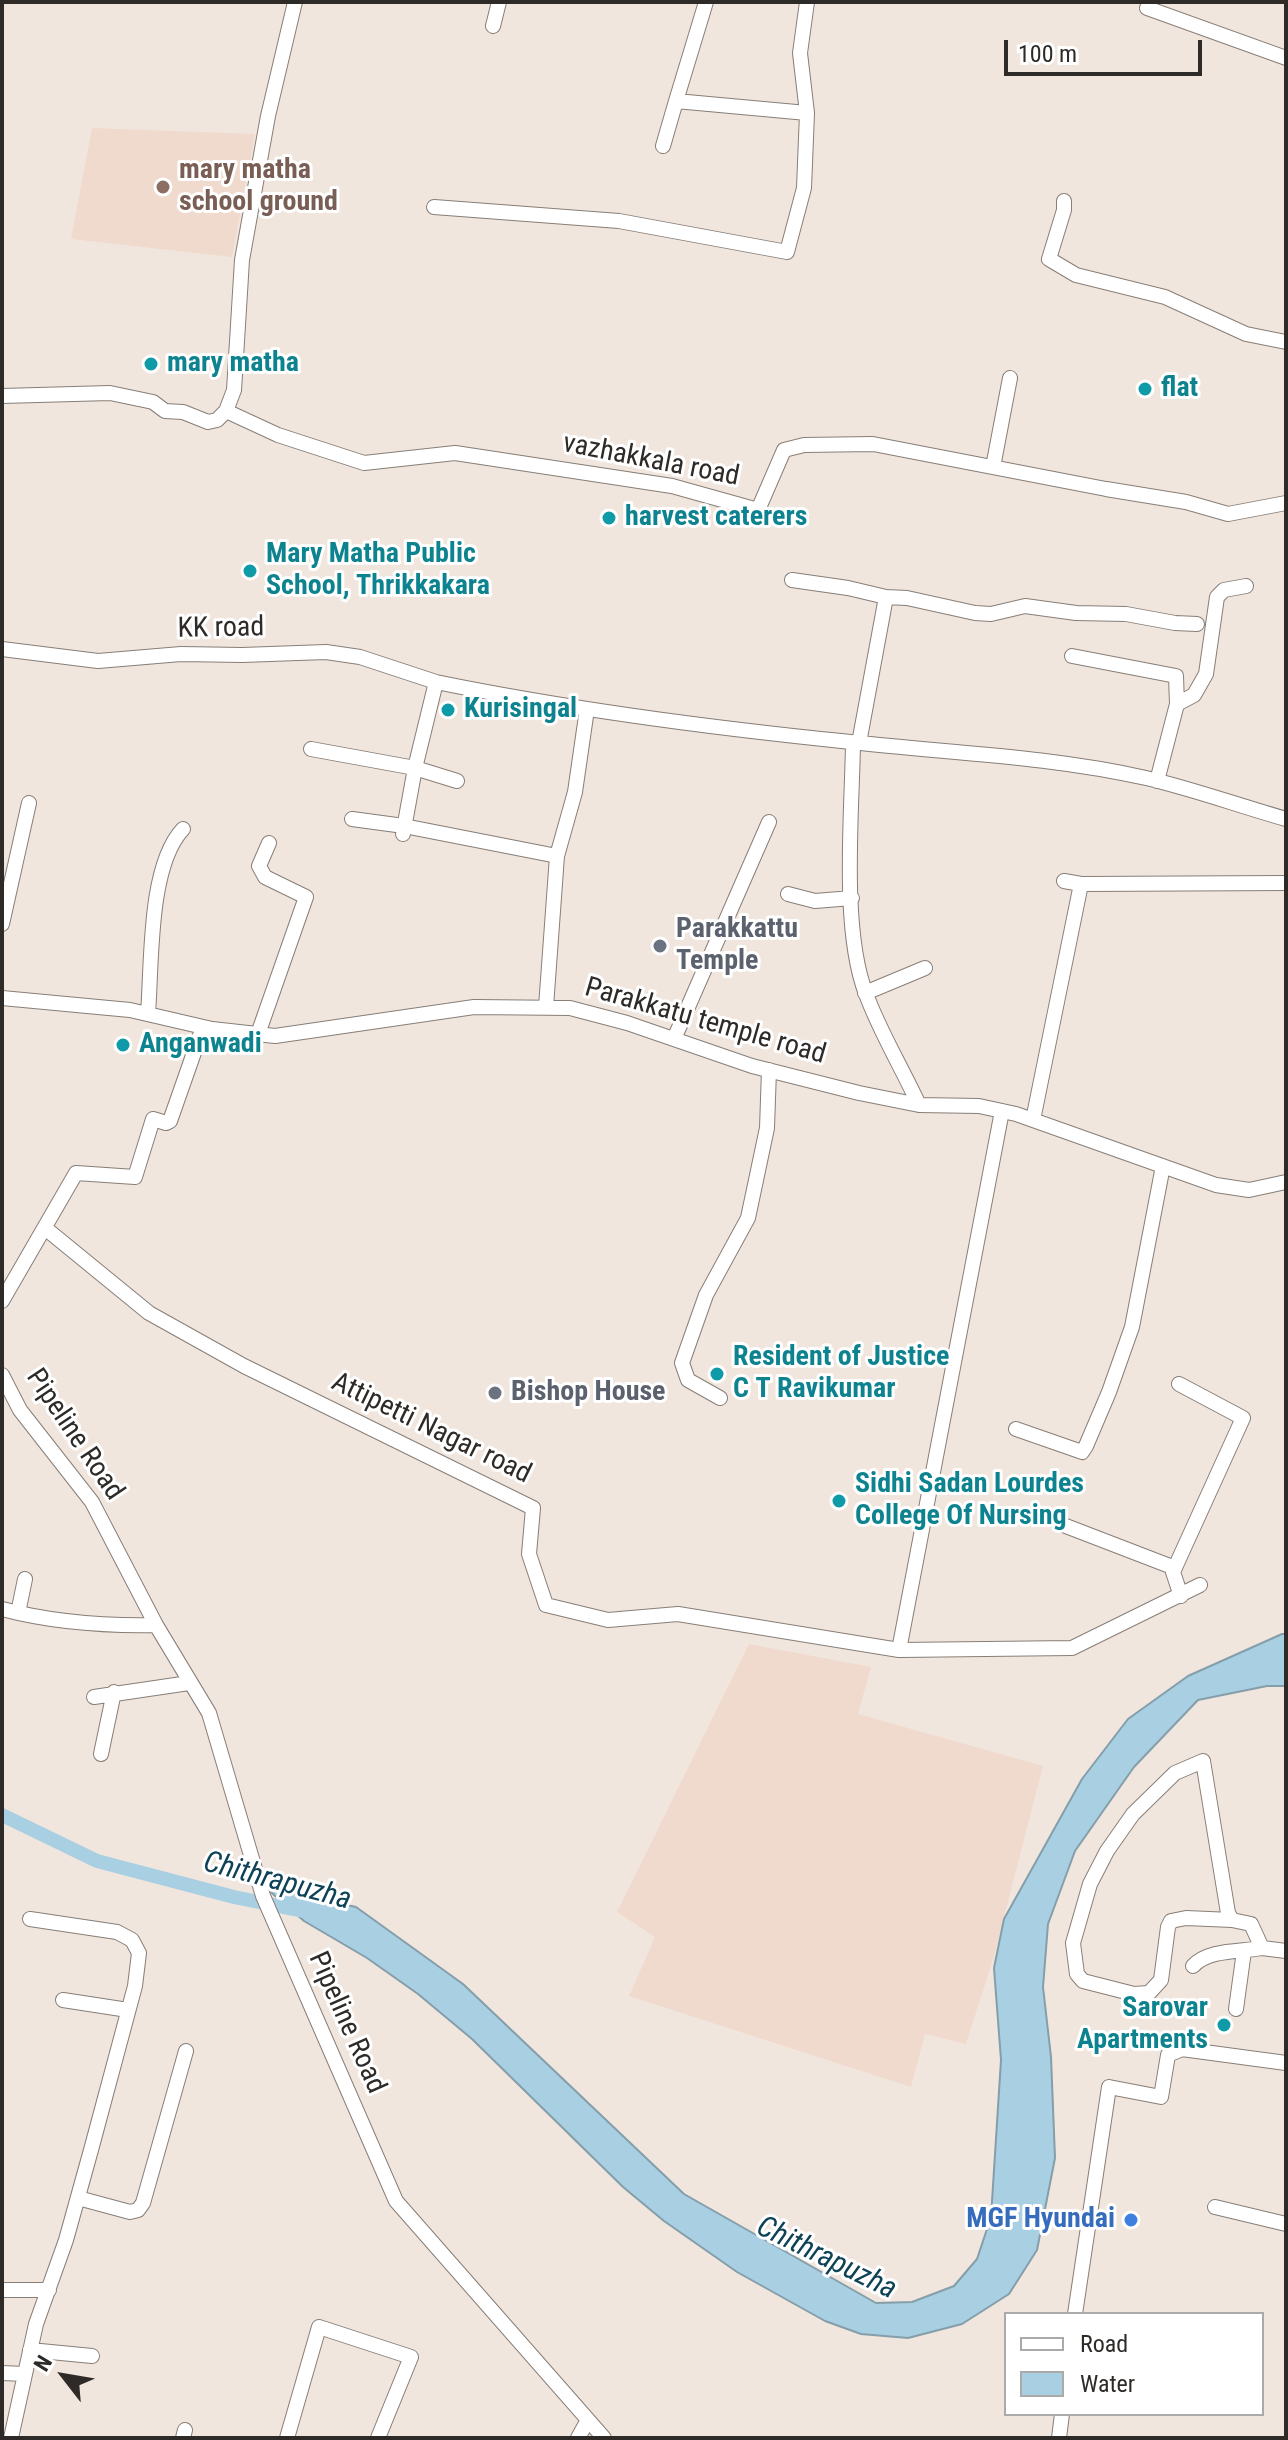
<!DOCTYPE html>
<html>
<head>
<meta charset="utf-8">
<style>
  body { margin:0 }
  #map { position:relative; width:1288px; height:2440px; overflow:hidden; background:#f1e6de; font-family:"Roboto Condensed",sans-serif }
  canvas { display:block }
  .frame { position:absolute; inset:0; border:4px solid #2e2a27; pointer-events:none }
  .legend { position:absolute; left:1004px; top:2312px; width:260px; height:104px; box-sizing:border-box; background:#fff; border:2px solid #abaaa9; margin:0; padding:10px 14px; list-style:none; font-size:24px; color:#2e2a27 }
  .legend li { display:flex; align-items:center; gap:16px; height:40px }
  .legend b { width:40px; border:2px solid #abaaa9 }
  .north { position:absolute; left:24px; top:2336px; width:80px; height:80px; -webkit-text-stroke:6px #fff; paint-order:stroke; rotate:301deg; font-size:22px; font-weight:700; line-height:32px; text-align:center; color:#2e2a27 }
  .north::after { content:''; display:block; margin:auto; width:28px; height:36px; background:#2e2a27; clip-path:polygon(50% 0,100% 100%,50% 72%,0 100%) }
  .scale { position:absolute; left:1004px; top:40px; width:198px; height:36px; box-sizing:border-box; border:4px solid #2e2a27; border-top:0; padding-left:10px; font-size:24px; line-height:28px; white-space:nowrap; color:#2e2a27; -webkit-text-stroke:6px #fff; paint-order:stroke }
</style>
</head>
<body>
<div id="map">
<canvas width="1288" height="2440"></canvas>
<div class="frame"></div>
<ul class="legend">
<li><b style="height:10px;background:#fff"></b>Road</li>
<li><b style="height:22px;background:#a9cfe2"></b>Water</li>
</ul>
<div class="north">N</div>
<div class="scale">100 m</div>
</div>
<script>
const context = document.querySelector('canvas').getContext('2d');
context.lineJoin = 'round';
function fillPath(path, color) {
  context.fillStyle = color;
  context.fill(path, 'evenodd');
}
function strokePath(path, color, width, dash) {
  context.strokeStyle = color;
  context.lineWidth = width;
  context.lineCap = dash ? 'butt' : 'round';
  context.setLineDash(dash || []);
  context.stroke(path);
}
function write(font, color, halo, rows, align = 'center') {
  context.font = font + ' "Roboto Condensed",sans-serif';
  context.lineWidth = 6;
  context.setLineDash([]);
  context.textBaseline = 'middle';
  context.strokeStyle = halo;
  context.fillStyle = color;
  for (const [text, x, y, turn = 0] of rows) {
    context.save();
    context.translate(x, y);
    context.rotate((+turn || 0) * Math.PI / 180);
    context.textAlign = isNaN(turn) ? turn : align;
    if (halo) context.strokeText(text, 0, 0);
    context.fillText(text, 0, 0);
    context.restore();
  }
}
const education = new Path2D(`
  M 92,128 L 255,134 L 232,257 L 71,239 Z
  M 749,1644 L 871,1667 L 858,1714 L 1043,1766 L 994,1956 L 966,2044 L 925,2034 L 911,2087 L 629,1996 L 655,1937 L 617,1912 Z`);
const water = new Path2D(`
  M 1282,1634 L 1286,1634 L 1286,1686 L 1267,1686 L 1198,1700 L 1134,1767 L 1075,1851 L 1048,1924 L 1043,1987 L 1051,2057 L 1055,2158 L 1037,2250 L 1009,2294 L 962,2324 L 908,2338 L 861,2334 L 825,2321 L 737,2272 L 664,2221 L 623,2187 L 472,2039 L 418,1994 L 367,1958 L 304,1921 L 266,1888 L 356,1907 L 463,1984 L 684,2194 L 876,2303 L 912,2302 L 954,2286 L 977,2259 L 991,2217 L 1001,2060 L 994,1968 L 1004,1919 L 1082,1779 L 1128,1719 L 1188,1676 Z`);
const canal = new Path2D(`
  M 2,1815 L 97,1861 L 234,1897 L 308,1912`);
const minor = new Path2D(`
  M 706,2 L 676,101 L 807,113
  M 1147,8 L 1286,58
  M 493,26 L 499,2
  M 663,146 L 676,101
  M 1064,201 L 1064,210 L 1049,259 L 1076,275 L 1165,297 L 1246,334 L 1286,342
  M 434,207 L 619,221 L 787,252 L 804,188 L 807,113 L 800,53 L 807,2
  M 2,396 L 110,393 L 153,402 L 165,411 L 183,412 L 208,422 L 217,420 L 226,411 L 234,390 L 242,260 L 268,116 L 295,2
  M 226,411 L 278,435 L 364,463 L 455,453 L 672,486 L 758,510 L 784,450 L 804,445 L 873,444 L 1106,489 L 1186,502 L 1228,514 L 1286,503
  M 993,467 L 1010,378
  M 792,580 L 848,588 L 886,597 L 859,743
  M 886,597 L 907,598 L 975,613 L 991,614 L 1025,606 L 1076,613 L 1126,614 L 1175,623 L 1197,624
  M 2,649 L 98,661 L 181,654 L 242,655 L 326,652 L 360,657 L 436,682
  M 1072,656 L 1176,676 L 1177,704 L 1157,781
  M 1177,704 L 1194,695 L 1206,674 L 1217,597 L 1224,590 L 1246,586
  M 853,743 C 852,814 841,929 866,994 C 880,1032 902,1068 919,1105
  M 311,749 L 415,768 L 457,781
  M 352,819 L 404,826 L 557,856
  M 403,834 L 415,768 L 436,682 C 573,710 712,728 851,742 C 949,753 1049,756 1146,778 C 1193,789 1240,806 1286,819
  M 1064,881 L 1081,884 L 1286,883
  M 788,894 L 815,901 L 852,898
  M 2,924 L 29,803
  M 865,993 L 925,968
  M 2,998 L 130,1010 L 212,1029 L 275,1036 L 474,1007 L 570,1008 L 627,1023 L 752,1066 L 859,1093 L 919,1105 L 979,1106 L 1016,1114 L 1216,1185 L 1249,1190 L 1286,1182
  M 546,1007 L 557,856 L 575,792 L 587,709
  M 148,1014 C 152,963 148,866 183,829
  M 258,1034 L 306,897 L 265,877 L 259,866 L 269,843
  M 674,1039 L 769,822
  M 1002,1111 L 899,1650 L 1072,1648 L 1200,1585
  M 1033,1120 L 1081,884
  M 45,1228 L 149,1313 L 244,1366 L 533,1508 L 529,1554 L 546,1605 L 608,1620 L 678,1614 L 899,1650
  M 2,1301 L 76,1173 L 135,1177 L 153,1119 L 166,1123 L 170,1121 L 203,1027
  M 2,1375 L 20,1410 L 92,1502 L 156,1625 L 209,1713 L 263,1896 L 396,2201 L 604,2438
  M 1179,1384 L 1243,1418 L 1173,1572 L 1181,1596
  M 720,1398 L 688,1380 L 682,1363 L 706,1295 L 748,1218 L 767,1128 L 769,1070
  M 1016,1429 L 1082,1452 L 1086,1446 L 1109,1392 L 1132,1327 L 1163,1166
  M 1058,1523 L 1175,1568
  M 2,1609 C 51,1622 105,1626 156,1625
  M 18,1613 L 25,1579
  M 94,1697 L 189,1683
  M 101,1754 L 114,1692
  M 1232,1920 L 1186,1918 L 1171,1921 L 1168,1927 L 1161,1980 L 1149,1993 L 1134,1994 L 1083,1981 L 1077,1974 L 1073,1943 L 1090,1884 L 1107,1851 L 1133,1814 L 1175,1773 L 1203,1761 L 1228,1913 L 1232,1920 L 1251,1924 L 1262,1948 L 1286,1951
  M 1193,1966 C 1209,1949 1240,1952 1262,1948
  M 63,2000 L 128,2010
  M 1236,2009 L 1244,1951
  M 78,2198 L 130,2212 L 138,2210 L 143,2203 L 186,2051
  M 1215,2207 L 1286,2224
  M 2,2290 L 49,2290
  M 1075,2314 L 1109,2087 L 1161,2097 L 1168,2055 L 1182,2049 L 1286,2063
  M 30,2350 L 92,2356
  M 2,2373 L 25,2374
  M 11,2438 L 36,2324 L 66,2240 L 91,2150 L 135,1986 L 139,1953 L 132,1940 L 117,1932 L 30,1919
  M 183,2438 L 185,2430
  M 287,2438 L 319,2327 L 411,2357 L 378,2438
  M 578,2438 L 588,2420
  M 1059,2438 L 1062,2414`);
const markers = [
  [163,187,8,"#8d6e63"],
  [151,364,8,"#0f9aa8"],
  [1145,389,8,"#0f9aa8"],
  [609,518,8,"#0f9aa8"],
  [250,571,8,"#0f9aa8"],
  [448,710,8,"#0f9aa8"],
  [660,946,8,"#6b7280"],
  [123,1045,8,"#0f9aa8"],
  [717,1374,8,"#0f9aa8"],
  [495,1393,8,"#6b7280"],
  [839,1501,8,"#0f9aa8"],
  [1224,2025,8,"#0f9aa8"],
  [1131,2220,8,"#3f7fe0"]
];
const educationNames = [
  ["mary matha",179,171],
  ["school ground",179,203]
];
const cultureNames = [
  ["mary matha",167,364],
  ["flat",1161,389],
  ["harvest caterers",625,518],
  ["Mary Matha Public",266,555],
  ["School, Thrikkakara",266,587],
  ["Kurisingal",464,710],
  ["Anganwadi",139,1045],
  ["Resident of Justice",733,1358],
  ["C T Ravikumar",733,1390],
  ["Sidhi Sadan Lourdes",855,1485],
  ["College Of Nursing",855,1517],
  ["Sarovar",1208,2009,"right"],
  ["Apartments",1208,2041,"right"]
];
const streetNames = [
  ["vazhakkala road",651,461,11],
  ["KK road",221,629,-1],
  ["Parakkatu temple road",705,1022,16],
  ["Attipetti Nagar road",431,1429,26],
  ["Pipeline Road",74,1435,56],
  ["Pipeline Road",346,2023,66]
];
const worshipNames = [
  ["Parakkattu",676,930],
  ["Temple",676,962],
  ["Bishop House",511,1393]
];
const shopNames = [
  ["MGF Hyundai",1115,2220]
];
const waterNames = [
  ["Chithrapuzha",277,1882,15],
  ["Chithrapuzha",826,2259,26]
];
fillPath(education, '#f0dacd');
fillPath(water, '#a9cfe2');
strokePath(water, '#849eaa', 2);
strokePath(canal, '#a9cfe2', 14);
strokePath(minor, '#877e77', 16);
strokePath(minor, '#fff', 14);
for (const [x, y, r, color] of markers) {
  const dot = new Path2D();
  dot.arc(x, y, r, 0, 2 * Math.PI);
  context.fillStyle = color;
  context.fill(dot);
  strokePath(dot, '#fff', 3);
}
write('bold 28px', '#785e54', '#fff', educationNames, 'left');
write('bold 28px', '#0d838f', '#fff', cultureNames, 'left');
write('28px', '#2e2a27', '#fff', streetNames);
write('bold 28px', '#5b616d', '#fff', worshipNames, 'left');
write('bold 28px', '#366cbe', '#fff', shopNames, 'right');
write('italic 30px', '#0e4256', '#fff', waterNames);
</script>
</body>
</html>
